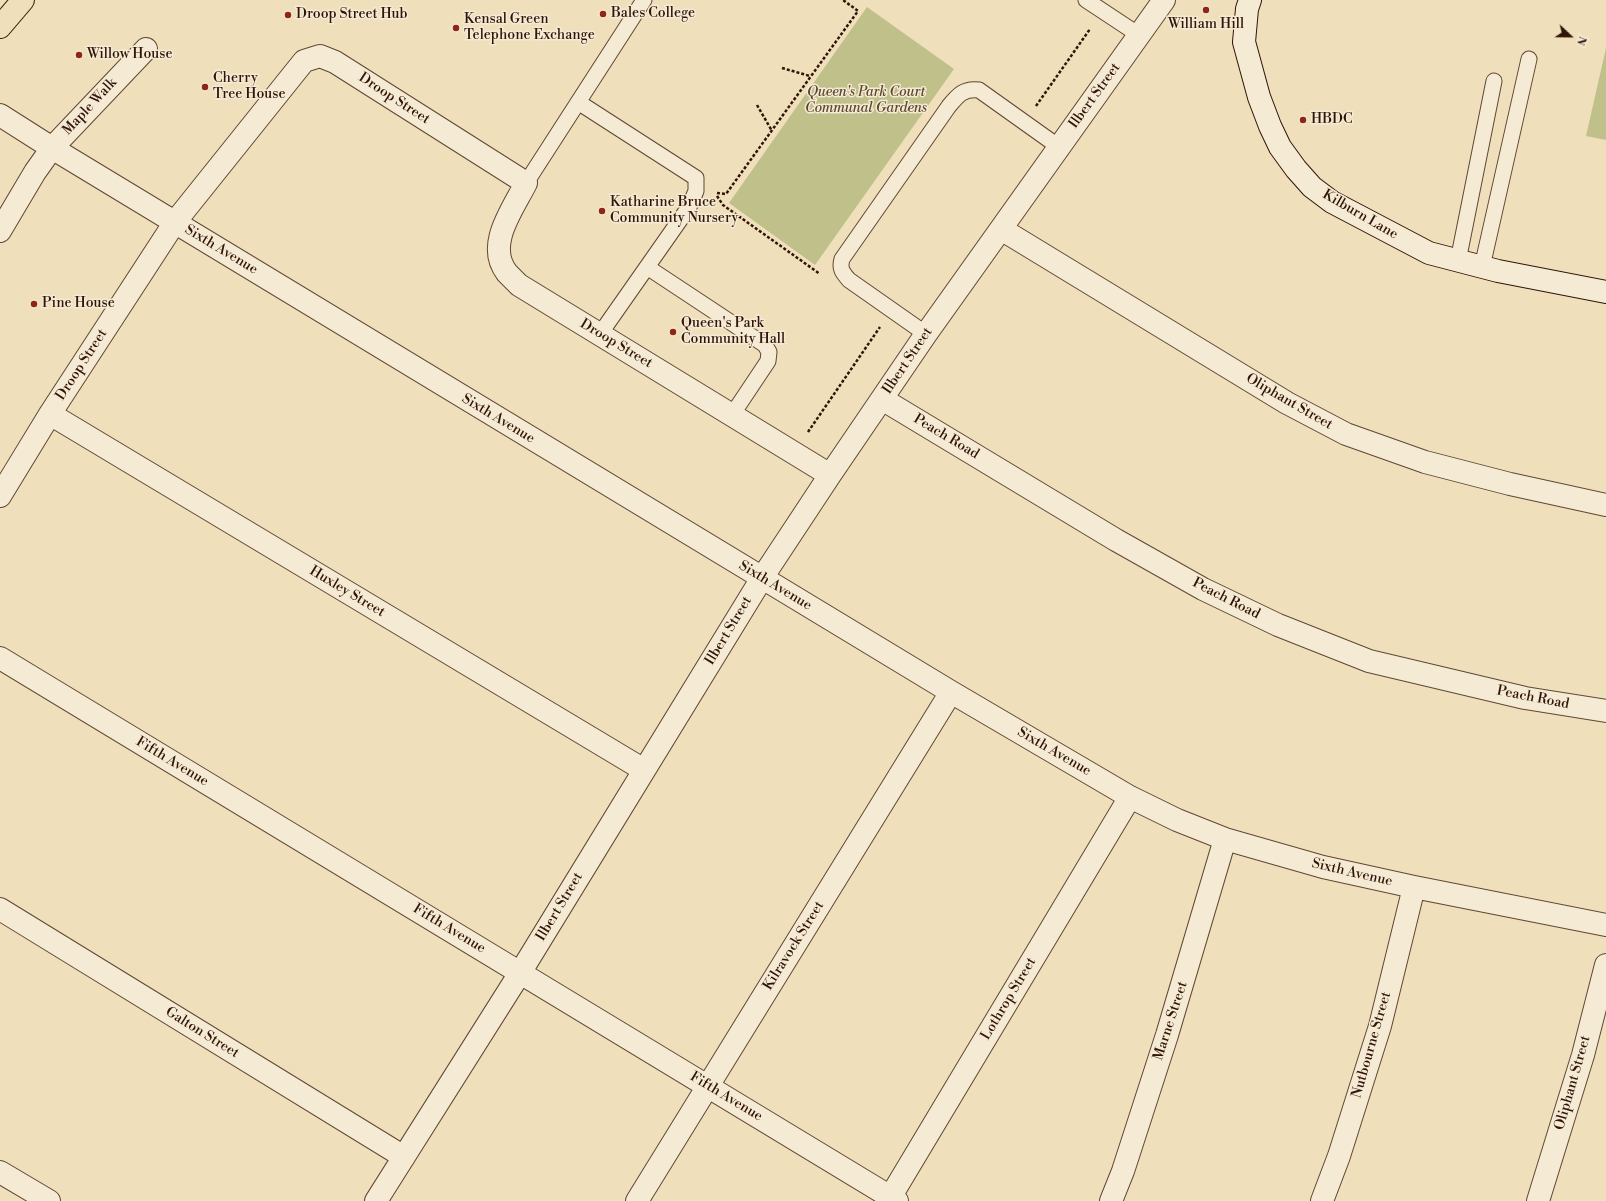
<!DOCTYPE html>
<html>
<head>
<meta charset="utf-8">
<style>
  body { margin:0 }
  #map { position:relative; width:1606px; height:1201px; overflow:hidden; background:#efdfbb; font-family:"Libre Bodoni",serif }
  canvas { display:block }
  .north { position:absolute; left:1550px; top:16px; width:40px; height:40px; -webkit-text-stroke:3px #f5ead3; paint-order:stroke; rotate:112deg; font-size:11px; font-weight:700; line-height:16px; text-align:center; color:#301408 }
  .north::after { content:''; display:block; margin:auto; width:14px; height:18px; background:#301408; clip-path:polygon(50% 0,100% 100%,50% 72%,0 100%) }
</style>
</head>
<body>
<div id="map">
<canvas width="1606" height="1201"></canvas>
<div class="north">N</div>
</div>
<script>
const context = document.querySelector('canvas').getContext('2d');
context.lineJoin = 'round';
function fillPath(path, color) {
  context.fillStyle = color;
  context.fill(path, 'evenodd');
}
function strokePath(path, color, width, dash) {
  context.strokeStyle = color;
  context.lineWidth = width;
  context.lineCap = dash ? 'butt' : 'round';
  context.setLineDash(dash || []);
  context.stroke(path);
}
function write(font, color, halo, rows, align = 'center') {
  context.font = font + ' "Libre Bodoni",serif';
  context.lineWidth = 3;
  context.setLineDash([]);
  context.textBaseline = 'middle';
  context.strokeStyle = halo;
  context.fillStyle = color;
  for (const [text, x, y, turn = 0] of rows) {
    context.save();
    context.translate(x, y);
    context.rotate((+turn || 0) * Math.PI / 180);
    context.textAlign = isNaN(turn) ? turn : align;
    if (halo) context.strokeText(text, 0, 0);
    context.fillText(text, 0, 0);
    context.restore();
  }
}
const green = new Path2D(`
  M 867,7 L 954,69 L 815,265 L 729,203 Z
  M 1606,48 L 1606,140 L 1586,136 Z`);
const path = new Path2D(`
  M 782,68 L 810,76
  M 757,105 L 772,131
  M 1036,106 L 1090,29
  M 717,193 L 726,194 L 858,11 L 843,0
  M 717,196 L 723,205 L 820,274
  M 808,432 L 880,327`);
const service = new Path2D(`
  M 1086,0 L 1139,35
  M 578,102 L 696,178 L 696,191 L 689,207 L 600,334
  M 526,183 L 644,0
  M 1458,261 L 1494,81
  M 647,267 L 765,345 L 769,352 L 768,361 L 732,415
  M 1482,267 L 1529,59
  M 926,334 L 849,280 C 843,273 839,269 842,259 L 949,106 C 958,95 964,88 979,90 L 1059,147`);
const minor = new Path2D(`
  M 0,115 L 52,148 L 951,692 L 1130,797 L 1177,820 L 1225,839 L 1323,867 L 1414,887 L 1606,925
  M 1001,229 L 1287,403 L 1346,434 L 1425,462 L 1510,484 L 1606,505
  M 0,231 L 35,172 L 52,148 L 146,49
  M 882,399 L 1116,540 L 1203,589 L 1278,625 L 1369,661 L 1525,698 L 1606,711
  M 50,414 L 644,770
  M 0,496 L 50,414 L 175,222 L 304,61 L 320,56 L 335,62 L 526,183 C 513,209 485,245 507,273 C 511,277 515,281 519,285 L 830,475
  M 0,658 L 897,1201
  M 0,909 L 404,1157
  M 0,1172 L 49,1201
  M 376,1201 L 520,973 L 762,578 L 830,475 L 926,334 L 1164,0
  M 637,1201 L 951,692
  M 888,1201 L 1130,797
  M 1111,1201 L 1123,1171 L 1167,1035 L 1225,839
  M 1322,1201 L 1339,1156 L 1380,1026 L 1414,887
  M 1538,1201 L 1583,1055 L 1606,965`);
const secondary = new Path2D(`
  M 1250,0 L 1247,9 L 1244,42 L 1259,97 L 1270,126 L 1280,147 L 1296,169 L 1312,187 L 1332,202 L 1429,253 L 1498,271 L 1606,292`);
const primary = new Path2D(`
  M 0,27 L 23,0`);
const markers = [
  [1206,10,4,"#8f2418"],
  [603,14,4,"#8f2418"],
  [288,15,4,"#8f2418"],
  [456,28,4,"#8f2418"],
  [79,55,4,"#8f2418"],
  [205,87,4,"#8f2418"],
  [1303,120,4,"#8f2418"],
  [602,211,4,"#8f2418"],
  [34,304,4,"#8f2418"],
  [673,332,4,"#8f2418"]
];
const poiNames = [
  ["Bales College",611,14],
  ["Droop Street Hub",296,15],
  ["Kensal Green",464,20],
  ["Telephone Exchange",464,36],
  ["William Hill",1206,25,"center"],
  ["Willow House",87,55],
  ["Cherry",213,79],
  ["Tree House",213,95],
  ["HBDC",1311,120],
  ["Katharine Bruce",610,203],
  ["Community Nursery",610,219],
  ["Pine House",42,304],
  ["Queen's Park",681,324],
  ["Community Hall",681,340]
];
const parkNames = [
  ["Queen's Park Court",866,93],
  ["Communal Gardens",866,109]
];
const streetNames = [
  ["Ilbert Street",1095,96,-54],
  ["Droop Street",394,99,33],
  ["Maple Walk",90,107,-47],
  ["Kilburn Lane",1360,215,30],
  ["Sixth Avenue",221,250,31],
  ["Droop Street",616,344,31],
  ["Ilbert Street",908,361,-56],
  ["Droop Street",82,365,-57],
  ["Oliphant Street",1289,402,30],
  ["Sixth Avenue",498,419,31],
  ["Peach Road",946,437,31],
  ["Sixth Avenue",775,586,31],
  ["Huxley Street",347,592,31],
  ["Peach Road",1226,599,27],
  ["Ilbert Street",729,631,-59],
  ["Peach Road",1533,698,11],
  ["Sixth Avenue",1054,752,30],
  ["Fifth Avenue",172,762,31],
  ["Sixth Avenue",1352,873,13],
  ["Ilbert Street",560,907,-59],
  ["Fifth Avenue",449,929,31],
  ["Kilravock Street",794,946,-58],
  ["Lothrop Street",1009,999,-59],
  ["Marne Street",1171,1021,-72],
  ["Galton Street",202,1033,32],
  ["Nutbourne Street",1372,1045,-74],
  ["Oliphant Street",1573,1083,-74],
  ["Fifth Avenue",726,1097,31]
];
fillPath(green, '#c0c08b');
strokePath(service, '#604735', 17);
strokePath(minor, '#604735', 24);
strokePath(secondary, '#301408', 24);
strokePath(primary, '#301408', 24);
strokePath(path, '#301408', 2.5, [3, 2]);
strokePath(service, '#f5ead3', 15);
strokePath(minor, '#f5ead3', 22);
strokePath(secondary, '#f5ead3', 22);
strokePath(primary, '#efdfbb', 22);
for (const [x, y, r, color] of markers) {
  const dot = new Path2D();
  dot.arc(x, y, r, 0, 2 * Math.PI);
  context.fillStyle = color;
  context.fill(dot);
  strokePath(dot, '#f5ead3', 1.5);
}
write('14px', '#301408', '#f5ead3', poiNames, 'left');
write('italic 14px', '#5b482f', '#f5ead3', parkNames);
write('14px', '#301408', '#f5ead3', streetNames);
</script>
</body>
</html>
